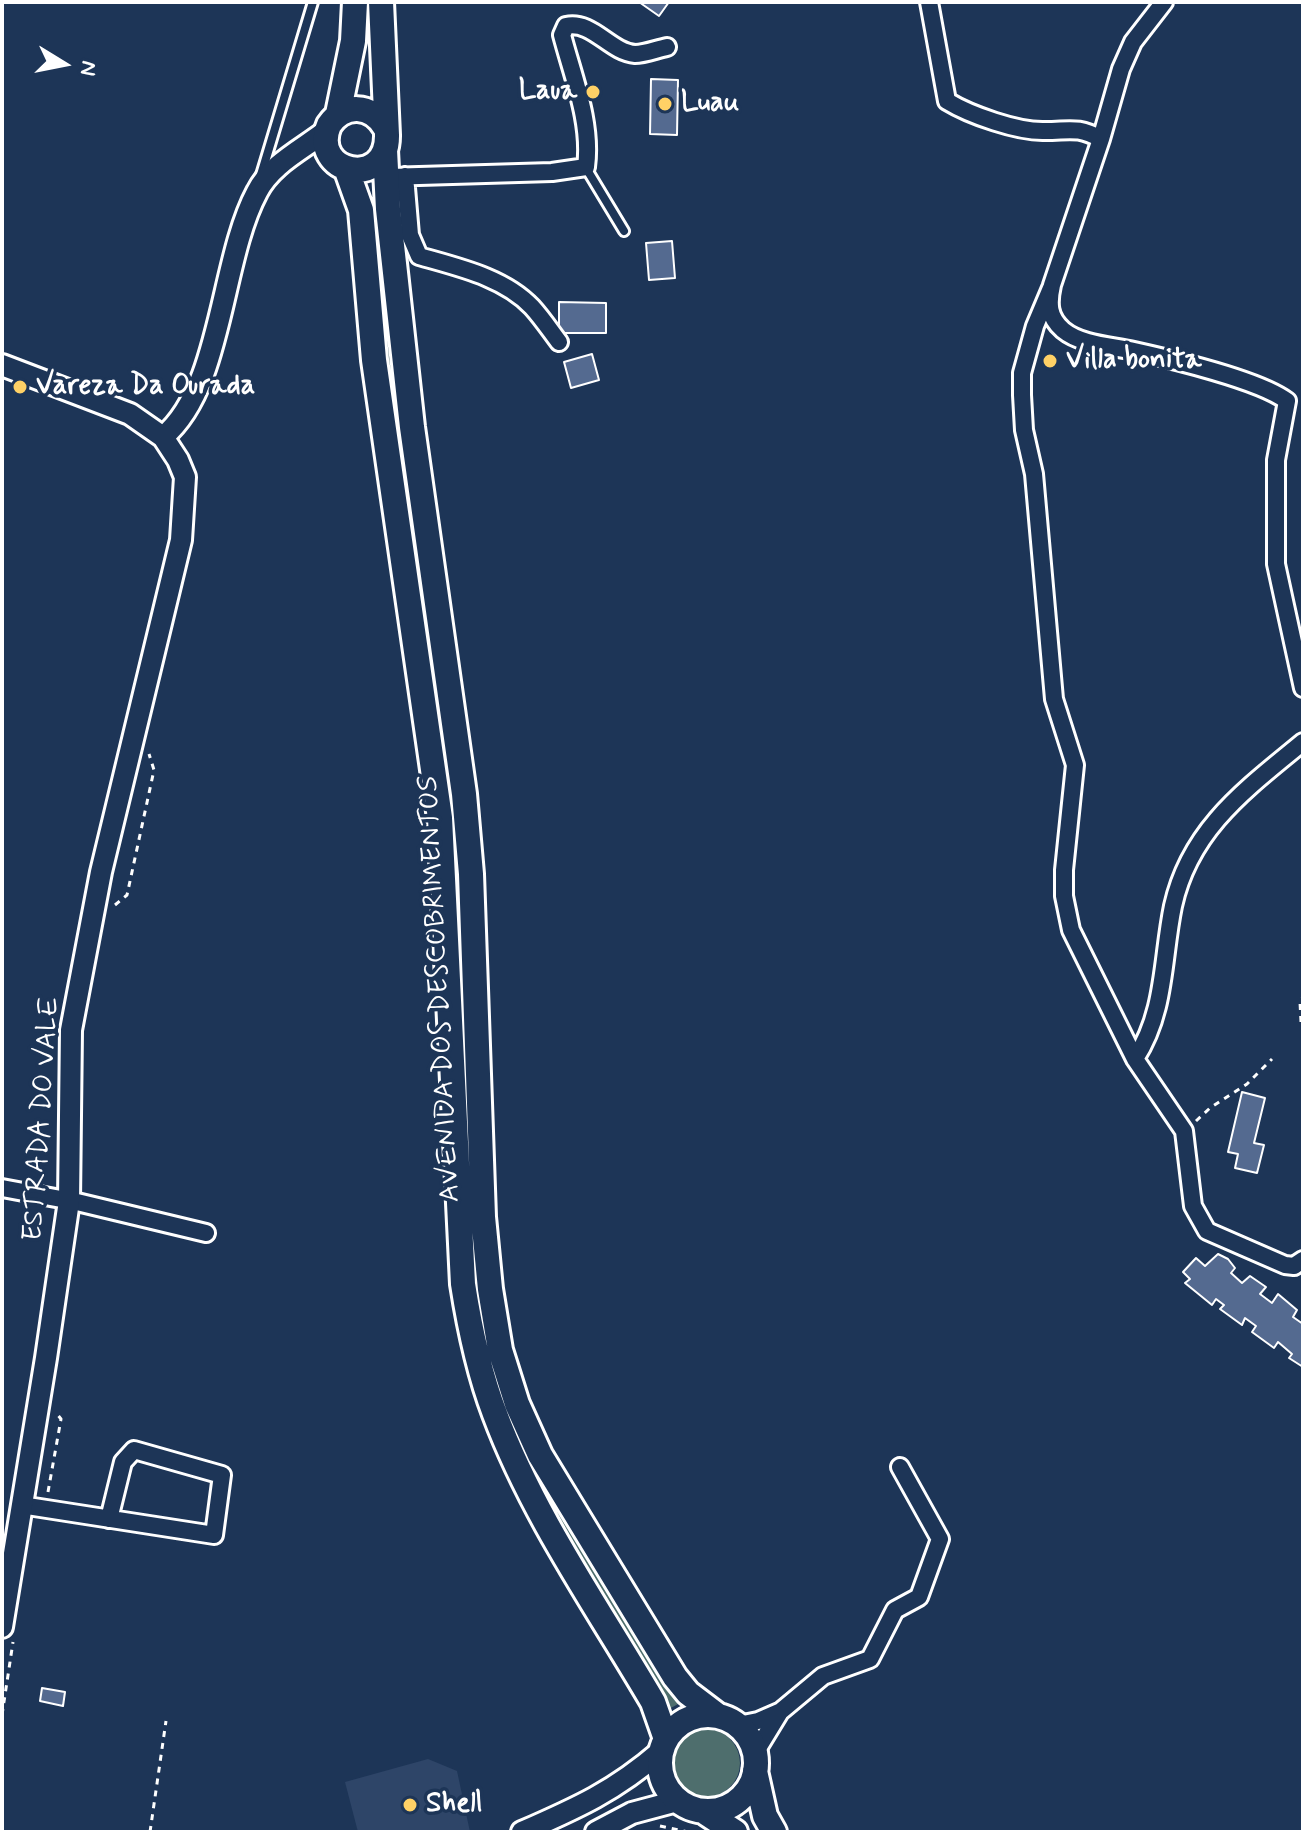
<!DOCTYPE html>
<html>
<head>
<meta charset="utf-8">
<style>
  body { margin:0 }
  #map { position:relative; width:1305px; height:1834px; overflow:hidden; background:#1d3557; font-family:Mynerve,sans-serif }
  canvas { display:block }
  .frame { position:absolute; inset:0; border:4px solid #fff; pointer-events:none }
  .north { position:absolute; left:24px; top:24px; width:80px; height:80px; -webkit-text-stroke:6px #1d3557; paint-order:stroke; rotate:100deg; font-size:22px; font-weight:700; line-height:32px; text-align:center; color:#fff }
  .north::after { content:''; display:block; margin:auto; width:28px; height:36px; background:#fff; clip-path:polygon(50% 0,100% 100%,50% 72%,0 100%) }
</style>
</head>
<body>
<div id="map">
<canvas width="1305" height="1834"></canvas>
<div class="frame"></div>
<div class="north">N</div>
</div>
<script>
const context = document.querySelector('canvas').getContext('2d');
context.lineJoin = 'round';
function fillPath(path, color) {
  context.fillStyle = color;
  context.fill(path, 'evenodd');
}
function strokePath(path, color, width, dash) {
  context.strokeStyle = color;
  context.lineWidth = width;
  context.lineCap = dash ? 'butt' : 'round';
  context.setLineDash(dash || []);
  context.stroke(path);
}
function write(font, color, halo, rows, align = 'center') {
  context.font = font + ' Mynerve,sans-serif';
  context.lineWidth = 7;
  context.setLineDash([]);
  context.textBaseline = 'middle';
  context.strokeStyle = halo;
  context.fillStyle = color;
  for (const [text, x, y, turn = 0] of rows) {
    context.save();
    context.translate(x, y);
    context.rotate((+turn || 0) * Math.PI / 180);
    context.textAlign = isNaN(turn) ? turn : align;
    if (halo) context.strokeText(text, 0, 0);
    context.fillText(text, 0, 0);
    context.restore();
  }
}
const built = new Path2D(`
  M 428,1759 L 457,1771 L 470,1832 L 358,1832 L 345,1782 Z`);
const green = new Path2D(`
  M 373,274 L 388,346 L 455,796 L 463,900 L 479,1284 L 539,1475 L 680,1703 L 669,1709 C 606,1603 524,1487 488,1369 C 481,1346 479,1320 474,1297 L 451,826 L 437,706 Z
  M672 1763a34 34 0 1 1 68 0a34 34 0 1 1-68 0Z`);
const building = new Path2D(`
  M 639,2 L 669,2 L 659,16 Z
  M 651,79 L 678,80 L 677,135 L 650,134 Z
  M 672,241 L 675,278 L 649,280 L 646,243 Z
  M 559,302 L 606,303 L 606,333 L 559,333 Z
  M 592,354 L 599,380 L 571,388 L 564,362 Z
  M 1242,1092 L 1265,1098 L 1254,1143 L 1264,1145 L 1257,1173 L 1235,1168 L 1238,1154 L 1228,1152 Z
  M 1218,1254 L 1228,1259 L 1235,1268 L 1231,1273 L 1242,1283 L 1250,1276 L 1266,1287 L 1260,1294 L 1272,1303 L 1278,1294 L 1297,1310 L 1293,1317 L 1303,1324 L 1303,1367 L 1289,1358 L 1292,1354 L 1278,1342 L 1274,1348 L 1252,1332 L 1256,1326 L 1245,1318 L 1242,1325 L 1220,1309 L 1224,1305 L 1216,1299 L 1212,1305 L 1185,1283 L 1190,1279 L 1183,1272 L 1196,1258 L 1205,1266 Z
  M 42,1688 L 65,1692 L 63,1706 L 40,1701 Z`);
const path = new Path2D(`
  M 115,905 L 127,895 L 154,770 L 149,754
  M 1301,1022 L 1300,1002 L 1303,997
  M 1196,1121 L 1210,1108 L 1247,1084 L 1272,1059
  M 48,1492 L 61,1419 L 57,1414
  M 2,1715 L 13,1642
  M 660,1826 L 688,1832
  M 150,1832 L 166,1721`);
const service = new Path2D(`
  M 586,168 L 624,231
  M 261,175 L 313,2`);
const minor = new Path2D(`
  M 929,2 L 947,101 C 970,115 1018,132 1045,131 C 1070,131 1077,126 1101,139
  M 1164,2 L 1133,42 L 1121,69 L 1101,139 L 1052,285 C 1048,303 1048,317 1063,330 C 1081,345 1112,346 1134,351 C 1170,359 1259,380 1287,401 L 1276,460 L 1276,564 L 1303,688
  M 405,176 L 410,235 L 419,256 C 457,267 504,277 532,307 C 542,318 550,330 559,342
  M 386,177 L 552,172 L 586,167 C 592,123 573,77 562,35 L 566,26 C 592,20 610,52 635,54 C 645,54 657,49 667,47
  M 1051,288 L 1035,326 L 1022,373 L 1022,395 L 1024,430 L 1034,474 L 1054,699 L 1075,765 L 1064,870 L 1064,896 L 1071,930 L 1135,1059 L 1184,1131 L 1193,1206 L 1207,1231 L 1285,1265 L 1294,1266 L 1303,1260
  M 1135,1059 C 1166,1011 1162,959 1173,906 C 1190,829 1246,789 1303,742
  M 2,1188 L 77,1202 L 206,1233
  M 21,1505 L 214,1535 L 222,1475 L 134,1450 L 123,1462 L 109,1519
  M 738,1725 L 758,1721 L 781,1711 L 823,1676 L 870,1659 L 895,1610 L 919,1597 L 940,1539 L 900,1467
  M 755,1753 L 780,1712`);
const tertiary = new Path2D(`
  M 2,365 L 130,414 L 163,437 L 178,460 L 185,477 L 181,540 L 101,872 L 71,1030 L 69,1201 L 46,1358 L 2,1627
  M 163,437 C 223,387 220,261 257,192 C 271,164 303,149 326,131
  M 522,1832 C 577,1808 615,1791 661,1751
  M 596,1832 L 632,1813 L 677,1801`);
const secondary = new Path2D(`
  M 381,2 L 387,135 C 388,190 309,174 329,125 C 344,103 371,104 385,127
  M 338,114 L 353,41 L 355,2
  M 385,150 L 388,209 L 412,427 L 464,794 L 471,874 L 483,1217 L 490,1289 L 500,1350 L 517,1404 L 540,1455 L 675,1677 L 688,1693 L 717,1715
  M 346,168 L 361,210 L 374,360 L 440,818 L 463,1284 C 470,1329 479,1372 495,1414 C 533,1516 598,1608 653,1702 L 666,1739
  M660 1763a48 48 0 1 1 96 0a48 48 0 1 1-96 0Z
  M 755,1771 L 765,1816 L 774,1832
  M 703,1811 L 735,1832`);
const markers = [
  [593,92,8,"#ffd166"],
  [665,104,8,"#ffd166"],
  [1050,361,8,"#ffd166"],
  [20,387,8,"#ffd166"],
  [410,1805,8,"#ffd166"]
];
const poiNames = [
  ["Laua",577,92,"right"],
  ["Luau",681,104],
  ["Villa bonita",1066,361],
  ["Vareza Da Ourada",36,387],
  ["Shell",426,1805]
];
const streetNames = [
  ["AVENIDA DOS DESCOBRIMENTOS",441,989,-93],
  ["ESTRADA DO VALE",43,1119,-86]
];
fillPath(built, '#2e4568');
fillPath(green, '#4e6e6d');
fillPath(building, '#546a90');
strokePath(building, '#fff', 2);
strokePath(service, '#fff', 14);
strokePath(minor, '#fff', 22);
strokePath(tertiary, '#fff', 26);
strokePath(secondary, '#fff', 30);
strokePath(path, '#fff', 3, [6, 6]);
strokePath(service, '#1d3557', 8);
strokePath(minor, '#1d3557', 16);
strokePath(tertiary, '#1d3557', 20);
strokePath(secondary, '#1d3557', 24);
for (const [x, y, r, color] of markers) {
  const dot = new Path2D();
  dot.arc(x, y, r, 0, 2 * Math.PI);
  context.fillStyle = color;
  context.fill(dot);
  strokePath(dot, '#1d3557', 3);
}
write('bold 28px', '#fff', '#1d3557', poiNames, 'left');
write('28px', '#fff', '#1d3557', streetNames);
</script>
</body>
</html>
